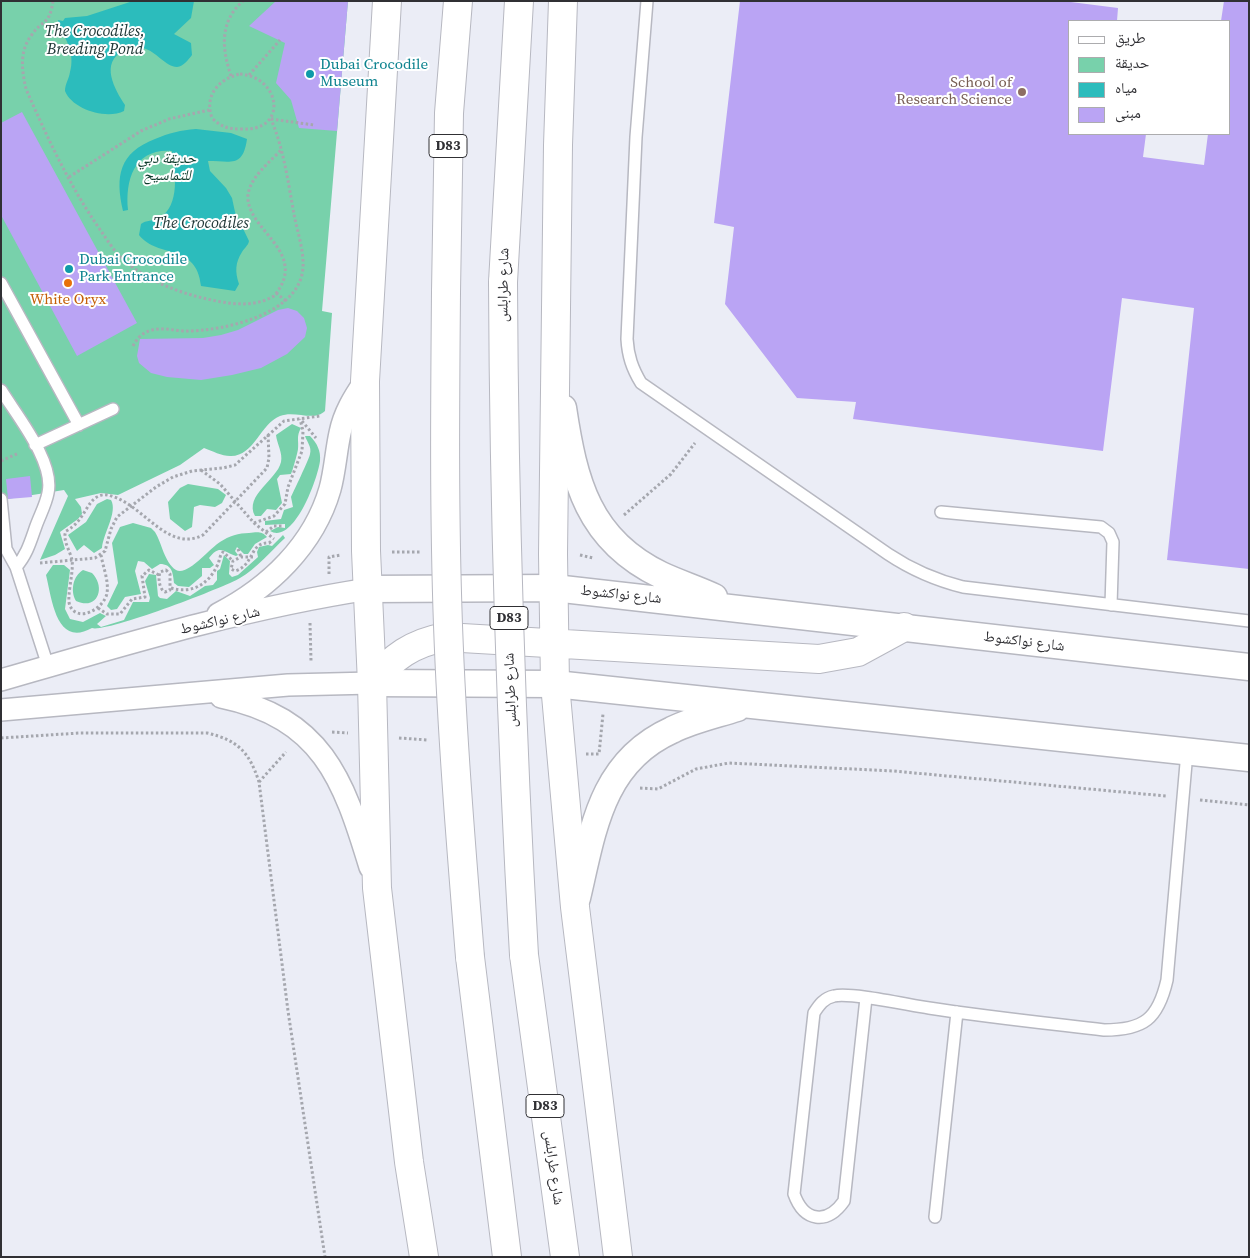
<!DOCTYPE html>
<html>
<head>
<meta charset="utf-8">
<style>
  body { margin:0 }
  #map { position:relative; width:1250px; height:1258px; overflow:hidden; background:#ebedf6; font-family:"Source Serif 4","Noto Naskh Arabic",serif }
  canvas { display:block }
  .frame { position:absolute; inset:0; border:2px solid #303034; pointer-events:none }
  .legend { position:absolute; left:1068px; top:20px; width:162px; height:115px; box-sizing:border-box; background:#fff; border:1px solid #acacae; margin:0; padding:6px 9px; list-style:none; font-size:15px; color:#303034 }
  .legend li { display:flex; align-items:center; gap:10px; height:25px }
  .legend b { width:25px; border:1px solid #acacae }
</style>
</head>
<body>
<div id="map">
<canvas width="1250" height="1258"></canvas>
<div class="frame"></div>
<ul class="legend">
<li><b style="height:6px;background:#fff"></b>طريق</li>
<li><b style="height:14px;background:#78d1ab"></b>حديقة</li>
<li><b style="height:14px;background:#2cbcbc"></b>مياه</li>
<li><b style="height:14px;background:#baa4f4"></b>مبنى</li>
</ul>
</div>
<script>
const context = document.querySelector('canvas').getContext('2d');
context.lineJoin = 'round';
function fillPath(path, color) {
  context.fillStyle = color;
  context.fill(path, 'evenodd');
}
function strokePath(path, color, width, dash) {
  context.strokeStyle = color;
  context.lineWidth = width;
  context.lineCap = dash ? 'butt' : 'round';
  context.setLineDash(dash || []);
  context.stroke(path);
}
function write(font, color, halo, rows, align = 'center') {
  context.font = font + ' "Source Serif 4","Noto Naskh Arabic",serif';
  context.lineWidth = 4;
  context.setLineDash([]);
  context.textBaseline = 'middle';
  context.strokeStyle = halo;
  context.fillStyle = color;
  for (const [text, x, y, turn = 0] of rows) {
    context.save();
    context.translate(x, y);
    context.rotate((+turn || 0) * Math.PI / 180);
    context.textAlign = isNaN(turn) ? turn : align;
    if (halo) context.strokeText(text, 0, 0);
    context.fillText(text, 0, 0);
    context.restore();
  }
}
const green = new Path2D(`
  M 1,1 L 348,1 L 322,311 L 332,313 L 325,411 C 314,422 295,410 280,416 C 260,424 254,457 230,456 C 222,456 212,451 204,448 L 180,465 L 118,495 L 101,493 L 75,499 L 81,507 L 82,514 L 78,519 L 60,532 L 65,549 L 55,555 L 40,560 L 68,496 L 64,490 L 1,500 Z
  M 292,424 L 301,428 C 296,437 299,440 298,449 C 298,451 293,470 291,474 L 280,475 L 277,479 L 282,503 L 276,510 L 267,509 L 261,516 L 255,516 C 244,495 277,480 281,462 C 283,453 277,444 276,435 Z
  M 305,436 L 310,436 C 317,443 321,451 320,461 C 318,478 294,545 270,531 L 278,527 L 285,528 L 285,524 L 265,525 L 265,521 L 281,519 L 284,510 L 293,507 L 291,497 C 292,495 310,457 310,454 C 312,447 307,442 305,436 Z
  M 188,484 L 218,489 L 226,495 L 222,503 L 215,507 L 200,505 L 194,507 L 192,527 L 185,531 L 170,519 L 168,502 L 180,488 Z
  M 107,499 L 111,500 C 118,512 103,534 102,548 L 94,553 L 84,545 L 77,551 L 68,535 L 86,522 L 97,504 Z
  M 133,523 L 151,528 L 155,532 C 162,543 164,562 176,570 C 187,577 210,548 220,542 C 229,536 239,533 249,533 C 257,532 262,531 267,537 L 255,544 L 248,554 L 244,554 L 237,547 L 235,551 L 238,555 L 236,556 C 223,552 220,544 209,558 L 214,565 L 210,568 L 202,568 L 202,576 L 189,587 L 178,586 L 174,583 C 173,573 172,564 160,564 L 152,569 L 144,562 L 138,561 L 135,571 L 141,594 L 125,597 L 117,609 L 111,610 L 107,606 L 118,583 L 112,543 L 120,527 Z
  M 283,535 L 285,538 C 271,551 256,569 240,578 C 223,588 106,633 92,628 C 56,648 52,599 46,575 L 53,565 L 64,565 L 70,570 L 65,609 L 70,619 L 83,622 L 100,613 L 106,616 L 97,624 L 101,627 L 124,620 L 133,602 L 149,602 L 150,598 L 145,581 L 149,574 L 156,575 L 158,596 L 160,598 L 167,599 L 176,591 L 190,596 L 205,586 L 213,585 L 217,580 L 217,571 L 220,569 L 224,555 L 230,561 L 229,574 L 232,577 L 238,575 L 258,557 L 257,552 L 259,547 L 268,545 L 272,546 Z
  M 83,570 L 92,573 C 106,587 98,611 76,601 C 70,591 73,576 83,570 Z`);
const water = new Path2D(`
  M 133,1 L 194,1 L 191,18 L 174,34 L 191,43 L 192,55 C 188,60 184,66 177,67 C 166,67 156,51 143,48 C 137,47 130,48 124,51 C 99,62 115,90 125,105 L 124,111 C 106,120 72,109 65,91 C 65,84 69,79 70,72 C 75,55 67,38 57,26 L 58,20 L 63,21 L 65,18 L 87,16 Z
  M 196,129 L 231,133 L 247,139 C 243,168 231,161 208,161 L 210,171 L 226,188 L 232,198 L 235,212 L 249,241 C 248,246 245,247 242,252 C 235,263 235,272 239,284 L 235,291 L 201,286 C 197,243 158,259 139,235 L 141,224 C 146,220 153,221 159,218 C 181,206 175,170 172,151 C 135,148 125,179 128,210 L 123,211 C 115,176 119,153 155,139 C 169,133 181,130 196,129 Z`);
const building = new Path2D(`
  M 276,1 L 348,1 L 337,131 L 299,128 L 291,100 L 276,83 L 285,43 L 249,26 Z
  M 740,1 L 1063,1 L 1118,8 L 1117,21 L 1069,21 L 1069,134 L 1146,134 L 1143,157 L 1204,165 L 1208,134 L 1229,134 L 1229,21 L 1221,21 L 1224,1 L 1249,1 L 1249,569 L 1167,560 L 1194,308 L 1122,298 L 1103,451 L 853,419 L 856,402 L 797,398 L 725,304 L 734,227 L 714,223 Z
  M 22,112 L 137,323 L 77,356 L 1,215 L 1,123 Z
  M 288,308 L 297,311 L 304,318 L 307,328 L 305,337 L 287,354 L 261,368 L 232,375 L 201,380 L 167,377 L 151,373 L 139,363 L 137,356 L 140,339 L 203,338 L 221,335 L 238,330 L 278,310 Z
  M 30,476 L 32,497 L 8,499 L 6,479 Z`);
const path = new Path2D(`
  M 53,1 C 49,27 43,18 31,36 C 19,52 22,71 26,89 C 47,137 70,187 101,231 C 108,241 115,253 125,261 C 148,281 177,292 207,299 C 229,304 254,308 274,296 C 311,252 245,230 248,195 C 250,177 271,161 282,149
  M 240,74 C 281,77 289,132 241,129 C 228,129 221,127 212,118 C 204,96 218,79 240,74 Z
  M 249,75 L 280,40
  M 231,76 C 222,49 219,22 243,1
  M 271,119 L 314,125
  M 69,177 L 141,131 L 169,119 L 209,110
  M 276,293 L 286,301
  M 133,346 C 137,338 143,332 152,330 C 163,327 175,331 186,331 C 224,331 301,314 303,267 C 304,250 297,231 294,214 C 288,182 284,150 271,119
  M 302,421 L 316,438
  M 1,461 L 19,453
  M 201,470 L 220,484 L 254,523 L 274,539
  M 624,515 L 671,474 L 695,443
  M 254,523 L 274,516 L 285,504 L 288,487 L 302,451 L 303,431 L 300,419
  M 266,532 L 274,526 L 284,526
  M 238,549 L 241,557
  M 392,552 L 421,552
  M 101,555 C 103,567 109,581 107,593 C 105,607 79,624 70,606 C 66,597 74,573 72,560 C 70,551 62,539 66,531 C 85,521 86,501 99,496 C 105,493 111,496 117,498 C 147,511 170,552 203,535 L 267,468 L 269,458 L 268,434
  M 580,555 L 593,558
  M 253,557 L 241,557 L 233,561 L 231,569 L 235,571 C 255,565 249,542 269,543 L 273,540
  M 40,563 L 95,558 L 105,551 L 111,529 L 117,517 L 156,487 L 173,477 L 192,471 L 223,468 L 235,465 L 284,421 L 320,416
  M 166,570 L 170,574 L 170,590 L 165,592 C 159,589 158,578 160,572 Z
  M 329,574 L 329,557 L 341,555
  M 171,588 C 191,594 208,585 217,566 C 220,561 219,556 223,552 L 233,561
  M 98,608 L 107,614 L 120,614 L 132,599 L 145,597 L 142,576 L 149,570 L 159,575
  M 310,623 L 311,661
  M 332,732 L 348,733
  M 1,738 L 80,733 L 207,733 C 237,740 249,751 259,782 L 288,1011 L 325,1257
  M 399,738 L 428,740
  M 586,754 L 599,754 L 603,714
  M 259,782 L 286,752
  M 640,788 L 658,789 L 696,769 L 729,763 L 893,771 L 1166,796
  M 1200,800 L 1249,805`);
const service = new Path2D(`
  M 647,1 L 636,137 L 627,339 C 628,356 632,368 641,383 L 888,554 C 912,570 935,580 963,587 L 1249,621
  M 1,283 L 79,425
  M 1,390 C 17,416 55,462 48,493 C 46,504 40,515 36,526 C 31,540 27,555 16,567
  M 35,445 L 113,409
  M 1,499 L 6,549 L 16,567 L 48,666
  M 941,512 L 1101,527 L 1109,533 L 1113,542 L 1111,605
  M 866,998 L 844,1201 C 827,1225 804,1222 794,1194 L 814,1013 C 819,1005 824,998 834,996 C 851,992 908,1005 929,1008 C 987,1017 1045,1023 1104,1030 C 1144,1030 1158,1019 1167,980 L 1187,752
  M 935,1217 L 957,1012`);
const minor = new Path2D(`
  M 218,614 C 269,588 314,545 330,489 C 335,471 336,451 340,433 C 344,413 354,397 365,381
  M 1,680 C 122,645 244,608 369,589
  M 221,697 C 322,718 343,778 370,867
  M 1,710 L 288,685 L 372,683`);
const tertiary = new Path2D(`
  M 563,408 C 574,481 588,540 661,575 C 678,583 697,589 714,597
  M 369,589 L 554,588 L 1249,667
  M 372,683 L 555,684 L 1249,758
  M 577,898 C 593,830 601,762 672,730 C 692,720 715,715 737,708`);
const motorway = new Path2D(`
  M 387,1 L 365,381 L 366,551 L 372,683 L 377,888 L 409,1162 L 424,1257
  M 563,1 L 558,145 L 553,554 L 555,684 L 575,907 L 618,1257
  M 503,282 L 519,1
  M 446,292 L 449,113 L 458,1
  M 372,683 C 392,657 413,643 445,637 L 819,659 L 858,652 L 904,627
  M 524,955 L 565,1257
  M 470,957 L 507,1257`);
const motorwayBridge = new Path2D(`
  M 503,282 C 504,506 511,731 524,955
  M 446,292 C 445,403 444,514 448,625 C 452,736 461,846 470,957`);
const markers = [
  [310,74,5,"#0f9aa8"],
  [1022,92,5,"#8d6e63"],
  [69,269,5,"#0f9aa8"],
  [68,283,5,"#e8710a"]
];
const shields = [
  [448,146,38],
  [509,618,38],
  [545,1106,38]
];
const shieldNames = [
  ["D83",448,146],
  ["D83",509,618],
  ["D83",545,1106]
];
const cultureNames = [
  ["Dubai Crocodile",320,65],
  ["Museum",320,82],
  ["Dubai Crocodile",79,260],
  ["Park Entrance",79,277]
];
const educationNames = [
  ["School of",1012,83],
  ["Research Science",1012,100]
];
const parkNames = [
  ["حديقة دبي",167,159],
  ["للتماسيح",167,176]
];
const streetNames = [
  ["شارع طرابلس",504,285,-89],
  ["شارع نواكشوط",621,595,6],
  ["شارع نواكشوط",220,621,-13],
  ["شارع نواكشوط",1024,642,7],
  ["شارع طرابلس",511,690,-92],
  ["شارع طرابلس",553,1168,82]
];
const foodNames = [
  ["White Oryx",68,300]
];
const waterNames = [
  ["The Crocodiles,",95,32],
  ["Breeding Pond",95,50],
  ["The Crocodiles",201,224]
];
fillPath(green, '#78d1ab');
fillPath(water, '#2cbcbc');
fillPath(building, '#baa4f4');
strokePath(service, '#b7b8c1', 14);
strokePath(minor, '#b7b8c1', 24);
strokePath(tertiary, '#b7b8c1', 29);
strokePath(motorway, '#b7b8c1', 30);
strokePath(path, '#a5a7ae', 3, [2.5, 2.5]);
strokePath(service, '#fff', 11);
strokePath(minor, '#fff', 21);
strokePath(tertiary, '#fff', 26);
strokePath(motorway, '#fff', 28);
strokePath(motorwayBridge, '#b7b8c1', 30, []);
strokePath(motorwayBridge, '#fff', 28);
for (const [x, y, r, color] of markers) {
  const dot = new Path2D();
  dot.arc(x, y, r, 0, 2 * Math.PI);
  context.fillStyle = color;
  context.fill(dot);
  strokePath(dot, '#fff', 2);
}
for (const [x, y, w] of shields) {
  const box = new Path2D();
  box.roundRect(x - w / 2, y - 11.5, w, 23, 4);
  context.fillStyle = '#fff';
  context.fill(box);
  strokePath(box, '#303034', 1);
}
write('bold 14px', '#303034', null, shieldNames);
write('15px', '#0d838f', '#fff', cultureNames, 'left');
write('15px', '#785e54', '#fff', educationNames, 'right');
write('italic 15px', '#0c3a2a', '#fff', parkNames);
write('15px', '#303034', '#fff', streetNames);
write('15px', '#c56008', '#fff', foodNames);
write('italic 16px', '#213838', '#fff', waterNames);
</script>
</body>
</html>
